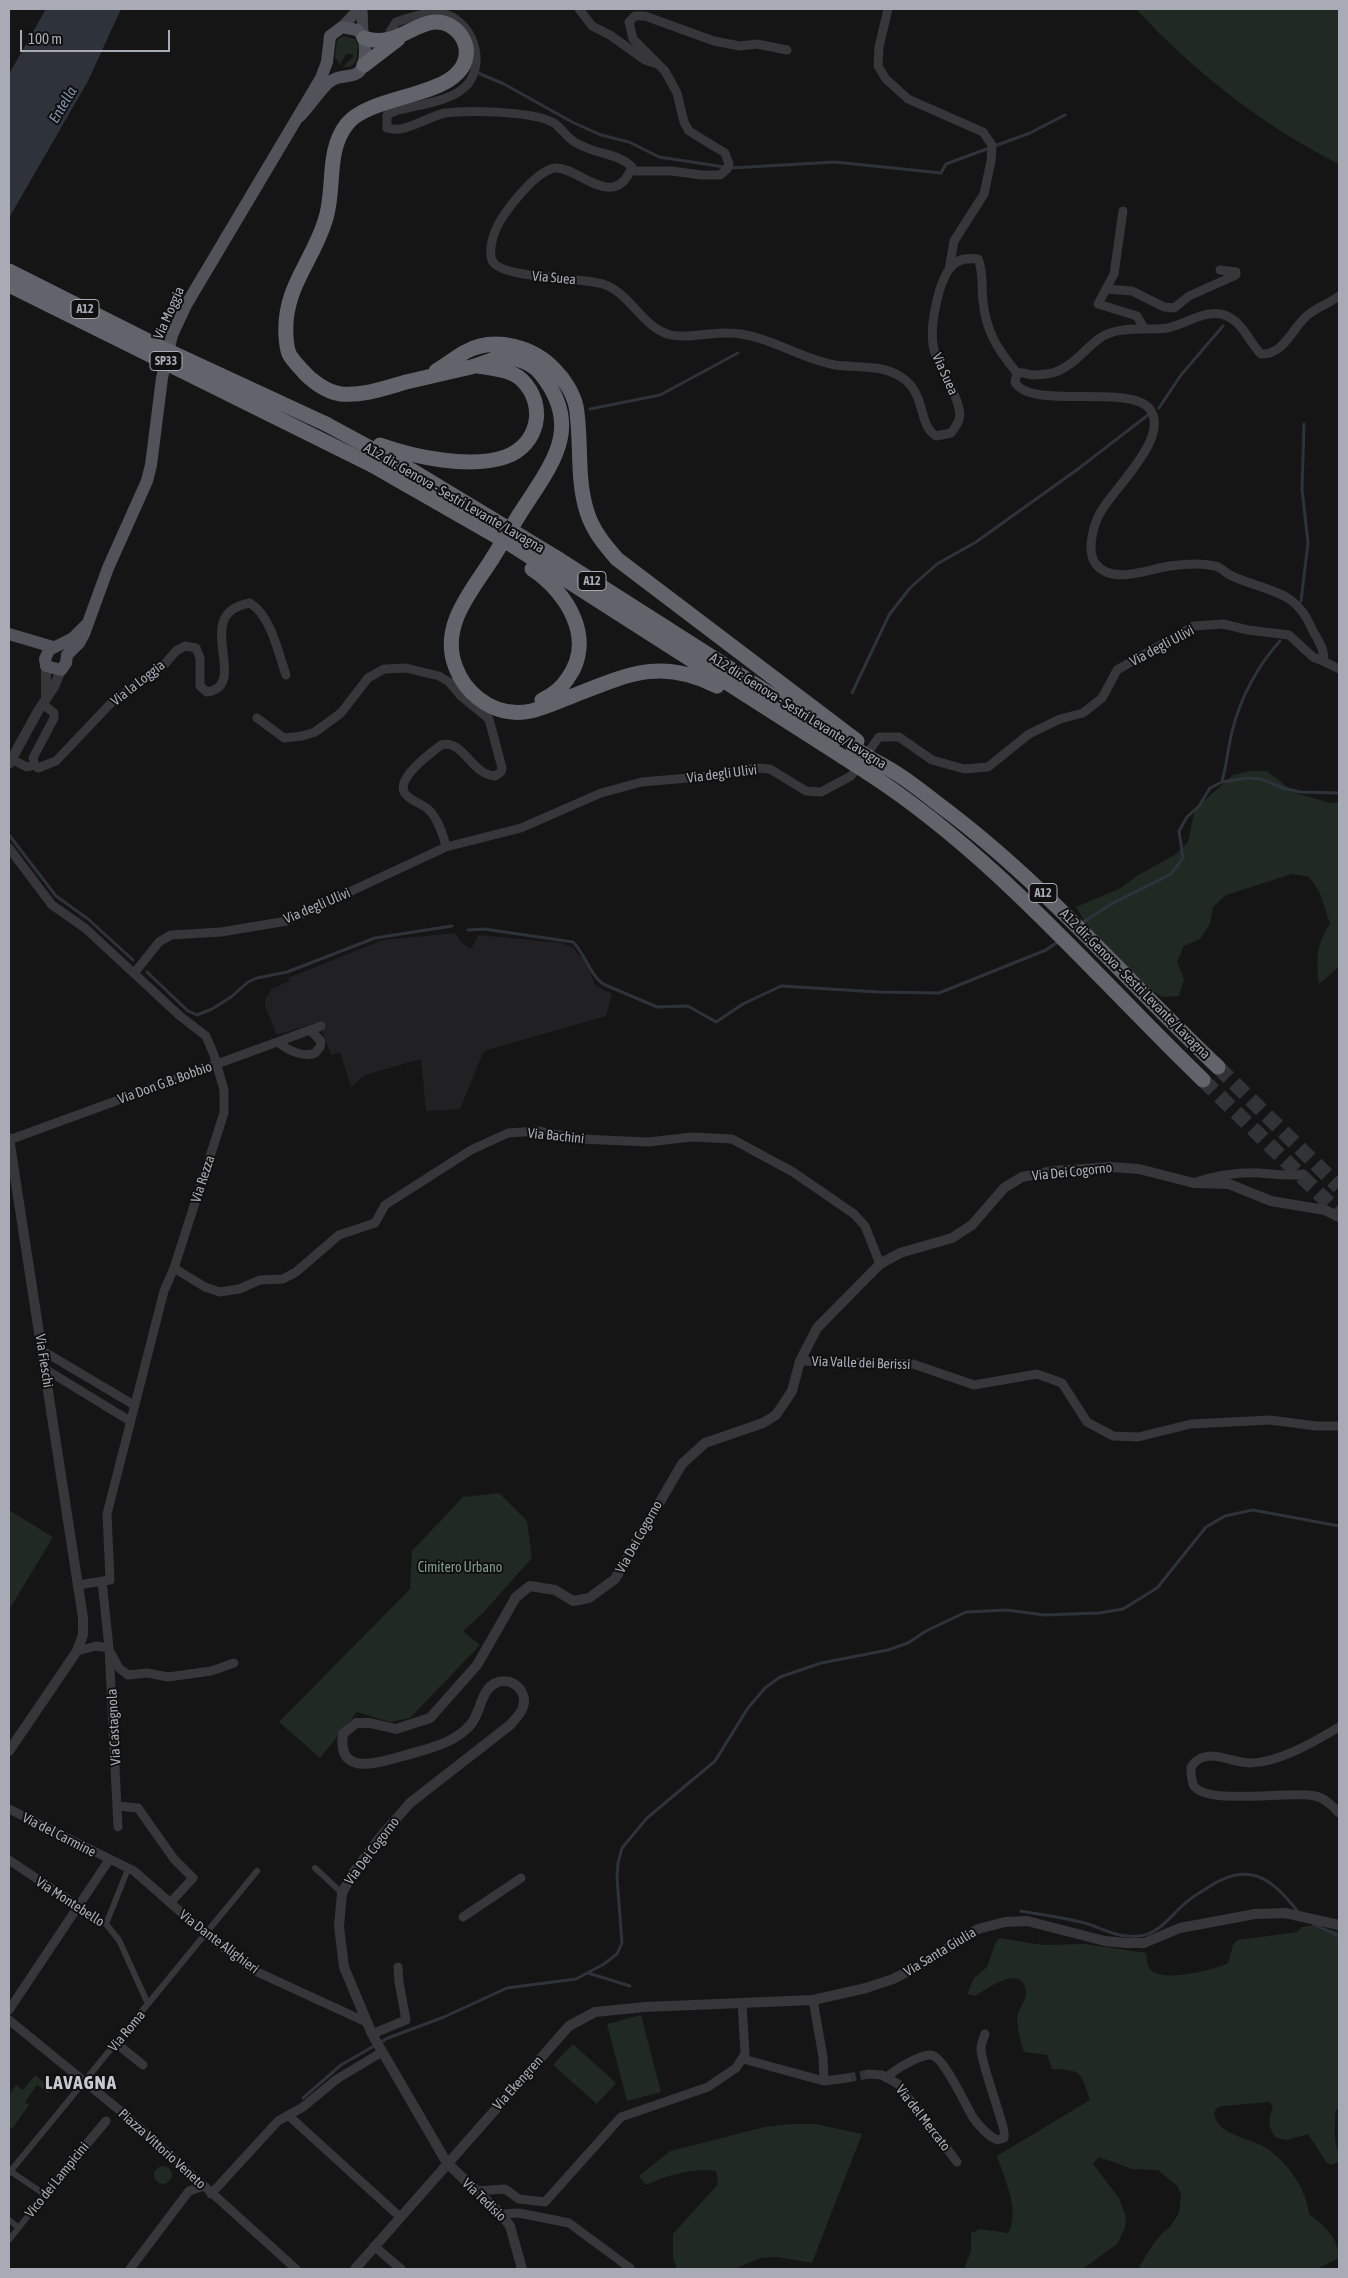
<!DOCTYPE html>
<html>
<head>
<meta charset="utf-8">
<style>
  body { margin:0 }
  #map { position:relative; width:1348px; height:2278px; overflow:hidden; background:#151516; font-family:"Asap Condensed",sans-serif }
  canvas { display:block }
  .frame { position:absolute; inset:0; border:10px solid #a8aab5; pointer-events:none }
  .scale { position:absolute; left:20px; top:30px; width:150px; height:22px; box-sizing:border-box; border:2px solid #a8aab5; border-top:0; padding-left:6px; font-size:15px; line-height:18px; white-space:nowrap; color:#a8aab5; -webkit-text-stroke:4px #101011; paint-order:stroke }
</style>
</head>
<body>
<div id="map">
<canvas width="1348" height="2278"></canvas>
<div class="frame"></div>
<div class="scale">100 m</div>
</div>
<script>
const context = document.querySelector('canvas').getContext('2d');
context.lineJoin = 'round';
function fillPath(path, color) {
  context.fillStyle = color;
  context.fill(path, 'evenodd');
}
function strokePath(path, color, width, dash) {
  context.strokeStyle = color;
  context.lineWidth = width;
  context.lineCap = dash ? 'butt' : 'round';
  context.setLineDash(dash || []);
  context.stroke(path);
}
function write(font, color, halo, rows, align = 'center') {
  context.font = font + ' "Asap Condensed",sans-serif';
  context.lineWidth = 4;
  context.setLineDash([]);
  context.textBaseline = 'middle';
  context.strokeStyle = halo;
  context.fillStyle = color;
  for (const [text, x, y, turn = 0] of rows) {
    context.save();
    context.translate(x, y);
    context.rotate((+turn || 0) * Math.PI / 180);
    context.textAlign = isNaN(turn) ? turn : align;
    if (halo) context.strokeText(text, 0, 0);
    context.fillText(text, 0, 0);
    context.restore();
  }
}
const built = new Path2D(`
  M 456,933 L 460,941 L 471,949 L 478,935 L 562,943 L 573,948 L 586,962 L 595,985 L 612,994 L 606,1016 L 487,1050 L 483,1053 L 460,1109 L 426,1111 L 421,1059 L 365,1075 L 351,1087 L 340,1052 L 331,1055 L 319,1022 L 277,1035 L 265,1006 L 265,999 L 272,989 L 289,981 L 288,978 L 383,940 Z`);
const green = new Path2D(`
  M 1136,9 L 1339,9 L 1339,164 C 1263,126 1193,71 1136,9 Z
  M 344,36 L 355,39 L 358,46 L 356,62 L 349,67 L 343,67 L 353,57 L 353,54 L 346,54 L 340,65 L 335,57 L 337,40 Z
  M 1250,771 L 1267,771 L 1295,793 L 1331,803 L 1339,802 L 1339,967 L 1319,984 C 1316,957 1316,947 1330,923 L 1319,891 L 1309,877 L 1292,874 L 1226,895 L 1213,907 L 1210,924 L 1200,939 L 1184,946 L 1177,962 L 1184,979 L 1179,996 L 1162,997 L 1148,988 L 1089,929 L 1076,907 L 1121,888 L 1135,877 L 1176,854 L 1188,842 L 1195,809 L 1233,775 Z
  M 499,1493 L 527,1521 L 532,1558 L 481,1615 L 463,1631 L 480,1645 L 410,1718 L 390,1722 L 357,1712 L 320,1758 L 279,1722 L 410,1589 L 412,1551 L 463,1497 Z
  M 9,1510 L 53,1537 L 9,1610 Z
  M 1315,1925 L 1339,1932 L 1339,2108 L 1335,2111 C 1336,2120 1334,2127 1335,2136 C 1335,2145 1339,2151 1339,2161 L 1332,2165 L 1327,2163 L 1308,2134 L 1287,2140 L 1276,2138 C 1267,2126 1269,2120 1273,2106 L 1269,2102 L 1222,2106 L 1217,2108 L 1214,2113 C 1217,2136 1250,2137 1266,2148 C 1287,2161 1307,2190 1309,2214 C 1324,2225 1339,2239 1339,2258 L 1317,2269 L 1138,2269 L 1152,2246 L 1163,2232 L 1170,2227 L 1179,2213 L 1181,2195 L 1178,2187 L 1158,2170 L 1132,2169 L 1099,2157 L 1093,2164 L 1119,2198 L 1126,2217 L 1125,2228 L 1117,2244 L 1083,2269 L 962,2269 L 965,2267 L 971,2251 L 971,2233 L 980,2229 L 1008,2233 C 1021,2211 1004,2178 997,2156 L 1090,2100 C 1081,2072 1082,2070 1052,2069 L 1047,2055 L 1024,2052 C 1020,2042 1018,2030 1017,2018 C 1017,2009 1027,2001 1026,1992 C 1023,1962 986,1989 975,1996 L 967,1994 L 974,1978 L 987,1967 L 995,1944 L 999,1938 L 1042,1945 L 1085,1944 L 1146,1953 C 1147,1960 1147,1967 1152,1971 C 1165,1982 1214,1970 1228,1963 L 1233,1945 L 1237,1940 L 1297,1932 L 1302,1927 Z
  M 641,2015 L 661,2092 L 627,2101 L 607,2024 Z
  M 573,2044 L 616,2083 L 597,2104 L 553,2065 Z
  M 35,2075 L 51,2088 L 48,2093 L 37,2085 L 25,2102 L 29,2105 L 12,2129 L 9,2126 L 9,2095 L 16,2085 L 23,2090 Z
  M 792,2124 L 816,2124 L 862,2134 L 812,2263 L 778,2257 L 760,2258 L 735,2269 L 677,2269 L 673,2258 L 673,2234 L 718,2184 L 716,2171 C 691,2168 669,2175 646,2185 L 639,2176 L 670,2151 L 765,2127 Z
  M154 2175a9 9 0 1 1 18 0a9 9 0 1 1-18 0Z`);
const water = new Path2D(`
  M 46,9 L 121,9 L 88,81 L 9,218 L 9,74 Z`);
const stream = new Path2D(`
  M 478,73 L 504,84 L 572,122 L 601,135 L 629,142 L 659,157 L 731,168 L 835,162 L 941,173 L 946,164 L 1030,133 L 1065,115
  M 1159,408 L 1181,375 L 1223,326
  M 590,409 L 660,395 L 738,353
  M 1301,601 L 1308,543 L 1302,489 L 1304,424
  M 852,693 L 889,615 L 910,588 L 937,564 L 976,542 L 1078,469 L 1148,415
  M 1222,781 C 1227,764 1228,746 1233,728 C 1241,697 1258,665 1280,641
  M 9,835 L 56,896 L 88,919 L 133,960
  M 1082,923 L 1113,903 L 1171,874 L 1183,858 L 1179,831 L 1187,817 L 1199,806 L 1210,788 L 1222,782 L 1247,778 L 1261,779 L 1283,788 L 1300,792 L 1339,793
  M 468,930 L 484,929 L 573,942 C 586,955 590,975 603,984 L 657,1007 L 688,1006 L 716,1022 L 743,1004 L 781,986 L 878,992 L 939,993 L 1046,950 L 1059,941
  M 147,972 L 188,1011 L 197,1015 L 212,1009 L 231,997 L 248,982 L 257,978 L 287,972 L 375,938 L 452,926
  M 1021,1911 C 1042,1915 1067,1918 1088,1924 C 1106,1930 1118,1938 1139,1936 C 1158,1934 1169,1918 1182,1906 C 1189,1899 1198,1894 1207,1888 C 1247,1861 1271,1876 1298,1912
  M 1313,1924 L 1339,1936
  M 588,1973 L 630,1986
  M 303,2098 L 341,2065 L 388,2038 L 444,2017 L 507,1988 L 576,1979 L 604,1964 L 617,1954 L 622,1943 L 617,1878 L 618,1863 L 622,1848 L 647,1818 L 715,1761 L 748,1708 L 765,1688 L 780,1677 L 821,1663 L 888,1650 L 908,1643 L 926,1631 L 966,1612 L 1007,1610 L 1044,1615 L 1099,1613 L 1123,1609 L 1157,1588 L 1206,1527 L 1225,1516 L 1253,1510 L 1339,1526`);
const minorTunnel = new Path2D(`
  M 847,2078 L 869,2074`);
const motorwayTunnel = new Path2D(`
  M 1218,1067 L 1339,1187
  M 1203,1080 L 1339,1213`);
const pedestrian = new Path2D(`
  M 315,1868 L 342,1893
  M 79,1907 L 106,1924 L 119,1940 L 148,2004
  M 106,1924 L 128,1869
  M 10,2171 L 44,2194
  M 9,2173 L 257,1871
  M 9,2220 L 18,2227
  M 9,2240 L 59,2177`);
const minor = new Path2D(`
  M 579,9 L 592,26 L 610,35 L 645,60 L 657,64
  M 888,9 L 879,47 L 878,66 L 886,79 L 908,99 L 983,132 L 992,145 L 991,161 L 984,194 L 954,241 L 949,270
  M 392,39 L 390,32 L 396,22 C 412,17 429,10 445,14 C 476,23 489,72 460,91 C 442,103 415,105 395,111 L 387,115 L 387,128 C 405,134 426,117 445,113 C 469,110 533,111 554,123 C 561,128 566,136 573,141 C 577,144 583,146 587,148 C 603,155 619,154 632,167 C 614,213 578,166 555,168 C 536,170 503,213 496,229 C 492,238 488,254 493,262 C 505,279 580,277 603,284 C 631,293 642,328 671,335 C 689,339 709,332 727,333 C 765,333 798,358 835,365 C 857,368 881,364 901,377 C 927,393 917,424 936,436 L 951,433 C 956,426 962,419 959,409 C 955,386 937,369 933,345 C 930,326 938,279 953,265 C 960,258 969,258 978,259 C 984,272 981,287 983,301 C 986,332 998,350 1017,373 C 1023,372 1027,374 1032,375 C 1041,375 1050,374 1058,371 C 1079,363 1091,339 1110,333 C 1129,326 1148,331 1167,328 C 1187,324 1209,306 1229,317 C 1243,324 1250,343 1261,354 C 1285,355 1292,327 1309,314 C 1318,307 1330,303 1339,296
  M 630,171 L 672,171 L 701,175 L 720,175 L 727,169 L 729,164 L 725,153 L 689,131 L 684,122 L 677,93 L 665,71 L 633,39 L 629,22 L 635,16 L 645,16 L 714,41 L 740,46 L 757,44 L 787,50
  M 1123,211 L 1114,274 L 1098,304 L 1137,316 L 1144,328
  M 1106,289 L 1132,291 L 1164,307 L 1174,308 L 1189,296 L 1236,275 L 1236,272 L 1220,270
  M 1323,661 L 1339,669
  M 257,718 L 284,738 L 302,736 L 315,732 L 341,713 L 368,678 L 384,669 L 406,668 L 439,676 L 449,682 L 461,696 L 489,719 L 502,768 L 501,772 L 495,776 C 470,774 464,739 441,745 C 430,754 414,765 407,777 C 394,797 417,800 428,809 C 437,817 444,836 446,847
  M 11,759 L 27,767 L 35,765 L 38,768 L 56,761 L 113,701 L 163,666 L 176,651 L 185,646 L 196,648 L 200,658 L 200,686 L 207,692 C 252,685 189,613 250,603 C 271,616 278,652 286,675
  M 35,765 L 33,758 L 54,718 L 54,713 L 43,704
  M 9,848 L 52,905 L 85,928 L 180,1016 L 206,1036 L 214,1055 L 224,1090 L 224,1113 L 174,1268 L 164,1291 L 107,1514 L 110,1580 L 78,1585
  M 135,972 L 159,942 L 171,935 L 221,932 L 287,921 L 446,847 L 521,828 L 601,793 L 642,782 L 711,776 L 756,768 L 770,769 L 806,791 L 821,792 L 851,776 L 879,737 L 899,737 L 932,760 L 964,769 L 988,767 L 1029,734 L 1060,719 L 1083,713 L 1102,698 L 1117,670 L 1194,626 L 1223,624 L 1248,630 L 1289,635 L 1313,657 L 1323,661 C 1327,651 1315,636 1311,627 C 1299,599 1283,594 1256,585 C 1247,582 1237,579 1228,574 C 1224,571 1220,567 1215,566 C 1202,563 1184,564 1170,566 C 1148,569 1112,586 1095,563 C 1091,558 1091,550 1091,544 C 1092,535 1094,524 1099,515 C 1110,491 1173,437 1149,408 C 1128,384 1029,410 1015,382 L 1017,373
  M 278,1042 C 287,1050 303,1058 315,1053 L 320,1047 L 321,1041 L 310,1030
  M 9,1140 L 321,1026
  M 1196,1182 C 1218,1175 1237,1172 1260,1173 C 1275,1174 1288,1177 1303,1174
  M 174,1268 L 205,1287 L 220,1292 L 239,1289 L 260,1280 L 283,1279 L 296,1272 L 339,1235 L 375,1223 L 385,1205 L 471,1150 L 508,1133 L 538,1131 L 580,1139 L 648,1142 L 692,1137 L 732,1139 L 793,1172 L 854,1214 L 865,1226 L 880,1264
  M 43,1351 L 134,1405
  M 800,1361 L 913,1364 L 974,1385 L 1037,1374 L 1062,1383 L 1087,1422 L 1113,1436 L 1138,1437 L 1191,1424 L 1270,1420 L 1316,1426 L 1339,1426
  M 45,1369 L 130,1421
  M 102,1581 L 109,1648 L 118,1827
  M 77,1651 L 96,1646 L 109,1648
  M 111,1653 L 119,1668 L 128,1675 L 147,1673 L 168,1677 L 211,1671 L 234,1663
  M 1339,1727 C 1314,1742 1280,1762 1251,1763 C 1229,1763 1205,1745 1191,1767 C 1191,1774 1191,1781 1194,1786 C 1208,1806 1291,1790 1315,1796 C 1325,1798 1332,1805 1339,1813
  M 118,1806 L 138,1808 L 174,1859 L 193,1878 L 170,1903
  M 9,1809 L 134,1871 L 207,1935 L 253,1970 L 366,2022
  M 9,1860 L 79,1907
  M 463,1917 L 521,1878
  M 813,2000 L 823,2057 L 824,2081
  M 9,2010 L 109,1860
  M 9,2020 L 129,2118 L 296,2269
  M 372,2034 L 406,2020 L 399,1982 L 398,1967
  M 116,2043 L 143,2065
  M 743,2059 L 824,2081 L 847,2078
  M 869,2074 L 882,2075 L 898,2084 L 957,2162
  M 886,2078 C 894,2070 920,2054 931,2055 C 944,2056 966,2107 974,2119 C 981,2128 987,2135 997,2140 L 1004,2138 C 1008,2132 981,2065 981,2049 C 981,2044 983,2039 985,2034
  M 289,2116 L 400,2217
  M 59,2177 L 106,2121
  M 475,2191 L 505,2189 L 519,2199 L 545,2202 L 621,2117 L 708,2087 L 736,2068 L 745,2054 L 742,2003
  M 211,2194 L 278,2121 L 303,2107 L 337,2079 L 382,2052
  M 501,2214 L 519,2213 L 569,2223 L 630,2268
  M 374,2246 L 401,2269
  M 130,2269 L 189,2191 L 204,2186`);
const tertiary = new Path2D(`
  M 46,666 L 46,698
  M 9,764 L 38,711 L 54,687 L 61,670
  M 9,1138 L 83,1618 L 83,1635 L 77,1651 L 9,1751
  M 355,2269 L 569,2026 L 595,2012 L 645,2007 L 813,2000 L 866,1988 L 893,1979 L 917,1967 L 978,1929 L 1005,1922 L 1027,1921 L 1105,1941 L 1126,1943 L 1144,1943 L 1180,1928 L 1255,1914 L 1285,1913 L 1339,1925
  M 522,2269 L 510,2226 L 501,2214 L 447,2163 L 372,2034 L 344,1967 L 339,1926 L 342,1893 L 353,1873 L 382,1835 L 410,1803 L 510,1725 C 514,1720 521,1714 523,1707 C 528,1691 512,1676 496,1683 C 481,1689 481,1712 471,1724 C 455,1744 426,1749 403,1756 C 379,1762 337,1778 343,1734 L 356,1723 L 370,1723 L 396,1729 L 430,1718 L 477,1665 L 516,1597 L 530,1586 L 555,1590 L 573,1601 L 589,1598 L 615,1579 L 682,1464 L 705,1443 L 763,1423 L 776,1415 L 792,1391 L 800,1361 L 817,1328 L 880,1264 L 900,1253 L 952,1238 L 972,1225 L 1004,1188 L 1022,1177 L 1054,1171 L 1111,1167 L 1139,1169 L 1194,1183 L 1229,1184 L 1271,1201 L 1325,1210 L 1339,1217`);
const secondary = new Path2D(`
  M 362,9 L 363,36
  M 342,27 L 359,9`);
const primary = new Path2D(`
  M 86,625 L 73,638 L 49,650 L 45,659 L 46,666 L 61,670 L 66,663 L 67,655 L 79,643 L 84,634 L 108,568 L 147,481 L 151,465 L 162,378 L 172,335 L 186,305 L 321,78 L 327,62 L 330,36 L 342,27 L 357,30 C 364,36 365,42 365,51 C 364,88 344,68 327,84 C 317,94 309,107 299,117
  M 9,634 L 53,647`);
const motorway = new Path2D(`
  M 364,38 C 399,51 421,11 449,25 C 458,30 464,38 466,47 C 473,99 373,91 347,124 C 325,152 336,189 325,221 C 312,263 283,288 286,336 C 287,354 289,356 301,369 C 310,380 326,392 341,394 C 363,396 385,388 406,382 C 428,377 449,372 471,367 C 480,365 489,360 498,358 C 512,355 533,363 541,374 C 585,429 550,466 519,515
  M 364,65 L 398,39
  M 9,271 L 162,348
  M 436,371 C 446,365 455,358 465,352 C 494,336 533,346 555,370 C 564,379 573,393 576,406 C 582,440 576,478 587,512 C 593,531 604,544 617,559 L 857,741
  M 326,424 L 411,470 L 560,560 L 839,738
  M 380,445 C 414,457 470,469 505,457 C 539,445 547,405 522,380 C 512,370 492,368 478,366
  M 372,465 L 510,544 L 843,757
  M 492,559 C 471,592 439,627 456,668 C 460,679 468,690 478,698 C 493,710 511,715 531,711 C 544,708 557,702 570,697 C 626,675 660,657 717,686
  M 532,569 C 567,592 596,639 568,678 C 561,689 553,695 542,700
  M 875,761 C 903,775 926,795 950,813 C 1048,888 1129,983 1218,1067
  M 868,773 C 996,856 1094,975 1203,1080`);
const motorwayBridge = new Path2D(`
  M 9,285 L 372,465
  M 162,348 L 326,424
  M 492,559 L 519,515
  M 853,747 L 875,761
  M 843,757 L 868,773`);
const shields = [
  [85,309,28],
  [166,361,32],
  [592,581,28],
  [1043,893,28]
];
const shieldNames = [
  ["A12",85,309],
  ["SP33",166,361],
  ["A12",592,581],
  ["A12",1043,893]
];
const streetNames = [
  ["Via Suea",554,278,5],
  ["Via Moggia",169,313,-66],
  ["Via Suea",945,374,66],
  ["A12 dir. Genova - Sestri Levante/Lavagna",454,498,30],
  ["Via degli Ulivi",1162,646,-28],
  ["Via la Loggia",138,683,-38],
  ["A12 dir. Genova - Sestri Levante/Lavagna",798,711,32],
  ["Via degli Ulivi",722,774,-7],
  ["Via degli Ulivi",317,906,-23],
  ["A12 dir. Genova - Sestri Levante/Lavagna",1135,984,45],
  ["Via Don G.B. Bobbio",165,1083,-20],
  ["Via Bachini",556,1136,6],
  ["Via Dei Cogorno",1072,1172,-6],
  ["Via Rezza",203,1179,-72],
  ["Via Fieschi",44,1361,81],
  ["Via Valle dei Berissi",861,1363,2],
  ["Via Dei Cogorno",639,1537,-61],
  ["Via Castagnola",114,1727,-93],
  ["Via del Carmine",59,1835,27],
  ["Via Dei Cogorno",372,1851,-53],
  ["Via Montebello",70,1902,33],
  ["Via Dante Alighieri",219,1942,37],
  ["Via Santa Giulia",940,1952,-31],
  ["Via Roma",127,2031,-50],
  ["Via Ekengren",518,2083,-48],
  ["Via del Mercato",923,2118,52],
  ["Piazza Vittorio Veneto",162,2149,42],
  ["Vico dei Lampicini",57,2180,-51],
  ["Via Tedisio",484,2200,44]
];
const parkNames = [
  ["Cimitero Urbano",460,1568]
];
const waterNames = [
  ["Entella",63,105,-59]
];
const districtNames = [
  ["LAVAGNA",81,2083]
];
fillPath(built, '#212123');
fillPath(green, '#212923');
fillPath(water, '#2e333b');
strokePath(stream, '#2e333b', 3);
strokePath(minorTunnel, '#323336', 9, [9, 4.5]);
strokePath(motorwayTunnel, '#323336', 15, [15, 8]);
strokePath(pedestrian, '#36363b', 6);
strokePath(minor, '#36363b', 9);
strokePath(tertiary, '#36363b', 10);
strokePath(secondary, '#44454b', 11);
strokePath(primary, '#52535a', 12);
strokePath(motorway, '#62646b', 15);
strokePath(motorwayBridge, '#62646b', 15);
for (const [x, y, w] of shields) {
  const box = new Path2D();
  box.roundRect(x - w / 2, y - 9.5, w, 19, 4);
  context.fillStyle = '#101011';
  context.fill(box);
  strokePath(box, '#a8aab5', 1);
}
write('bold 12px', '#a8aab5', null, shieldNames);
write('14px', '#a8aab5', '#101011', streetNames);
write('14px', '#809f86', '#101011', parkNames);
write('italic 15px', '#8193ad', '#101011', waterNames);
context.letterSpacing = '1px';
write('bold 19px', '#c8c9d2', '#101011', districtNames);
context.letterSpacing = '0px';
</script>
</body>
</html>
